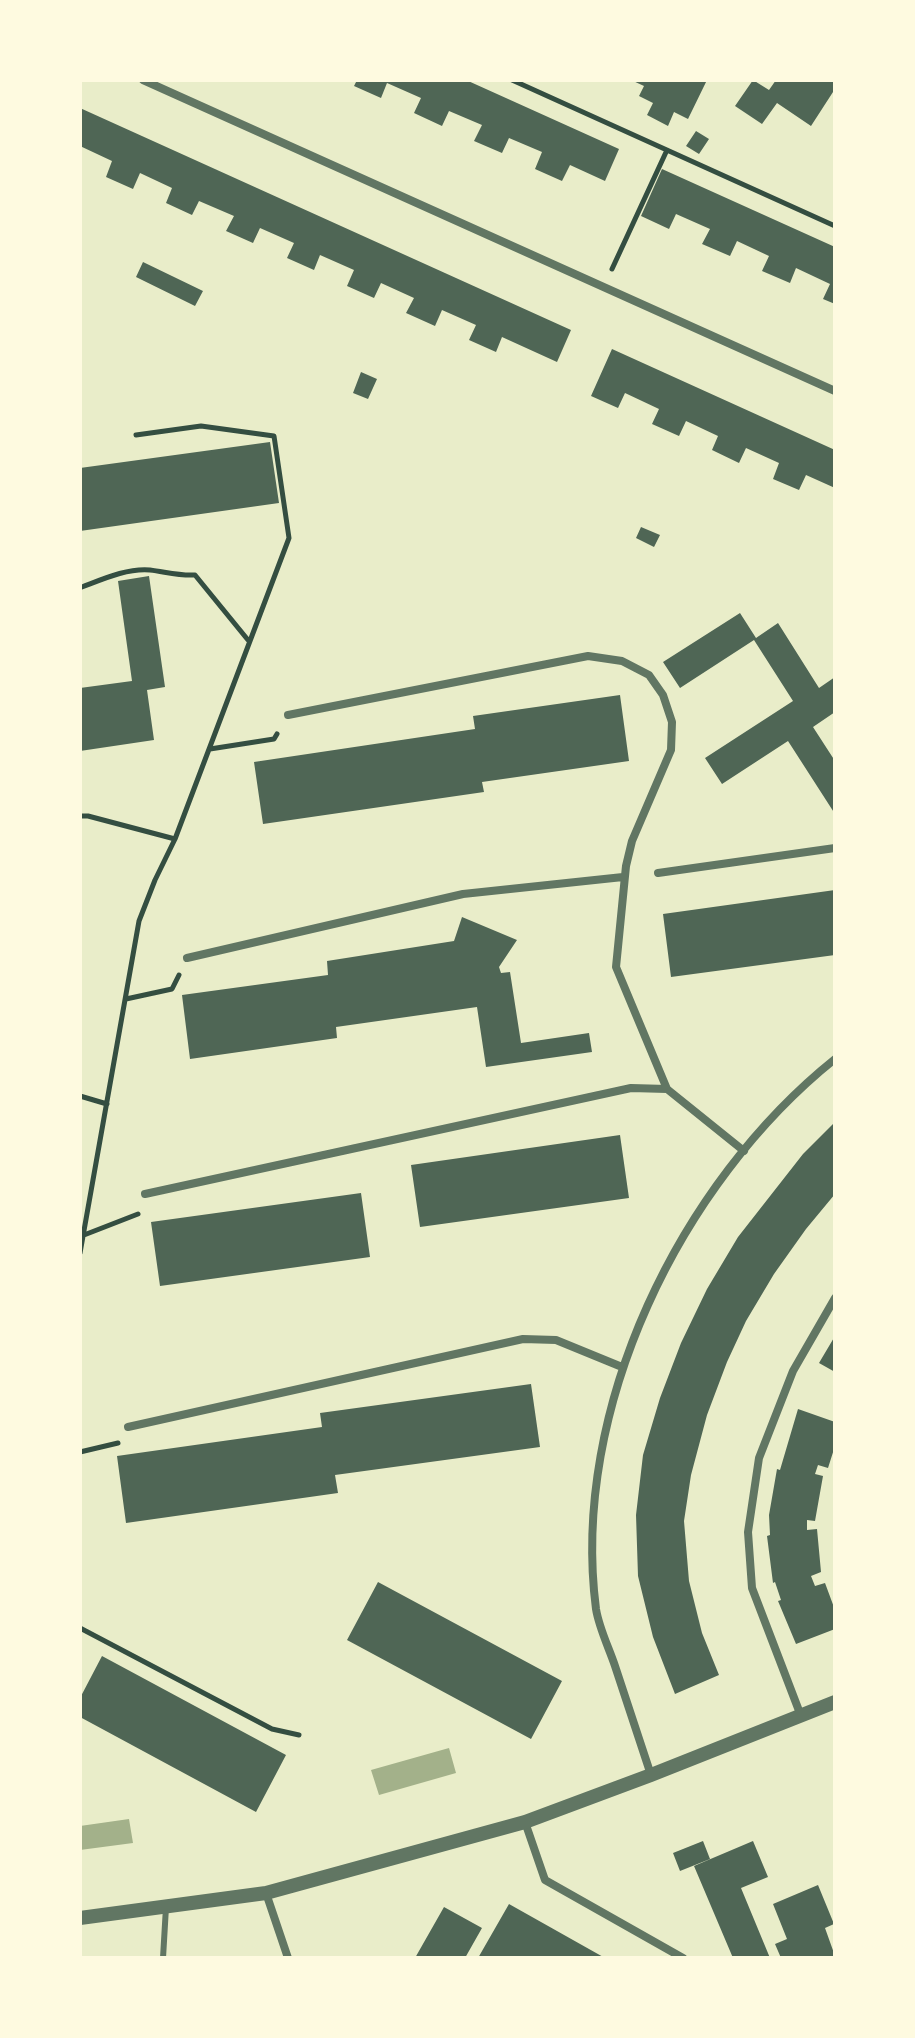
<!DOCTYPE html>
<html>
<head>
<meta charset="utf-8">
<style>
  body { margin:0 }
  #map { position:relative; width:915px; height:2038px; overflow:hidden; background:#e9edc9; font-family:"Varela Round",sans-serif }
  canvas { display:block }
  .frame { position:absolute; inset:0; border:82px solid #fefae0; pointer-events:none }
</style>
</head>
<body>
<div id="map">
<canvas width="915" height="2038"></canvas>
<div class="frame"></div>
</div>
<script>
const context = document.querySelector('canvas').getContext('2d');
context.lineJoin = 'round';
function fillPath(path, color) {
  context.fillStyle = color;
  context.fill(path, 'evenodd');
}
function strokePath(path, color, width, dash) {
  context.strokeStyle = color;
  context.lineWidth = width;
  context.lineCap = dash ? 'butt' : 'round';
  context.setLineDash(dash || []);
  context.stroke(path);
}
const water = new Path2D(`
  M 449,1748 L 456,1773 L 379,1795 L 371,1770 Z
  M 129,1819 L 133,1843 L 80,1850 L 80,1826 Z`);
const building = new Path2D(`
  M 357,80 L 466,80 L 619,149 L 605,181 L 570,165 L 562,181 L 535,169 L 542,152 L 509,138 L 502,153 L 474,141 L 482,125 L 449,111 L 442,126 L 414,113 L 421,98 L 387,83 L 381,98 L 354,86 Z
  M 631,80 L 707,80 L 688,119 L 674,112 L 668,126 L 647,115 L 653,103 L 639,96 L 644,86 Z
  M 753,80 L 769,90 L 776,80 L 835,80 L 835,94 L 833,92 L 811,126 L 777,103 L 762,124 L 735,106 Z
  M 80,108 L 571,330 L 557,362 L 502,337 L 496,352 L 469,340 L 476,325 L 442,310 L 435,326 L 406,313 L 414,298 L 381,283 L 374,298 L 347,286 L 354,270 L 320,255 L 314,270 L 287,258 L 294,243 L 260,228 L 253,243 L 226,231 L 234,216 L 199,201 L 192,215 L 166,203 L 172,188 L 140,173 L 133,189 L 106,177 L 112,161 L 80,146 Z
  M 696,131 L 709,139 L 699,154 L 686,146 Z
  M 662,169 L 835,247 L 835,304 L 823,299 L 830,284 L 796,268 L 790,283 L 762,271 L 769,256 L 737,241 L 730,256 L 702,244 L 710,229 L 676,214 L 669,229 L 641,216 Z
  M 143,262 L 203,291 L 195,306 L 136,277 Z
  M 612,349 L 835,450 L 835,488 L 806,475 L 799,490 L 773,479 L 779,463 L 746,448 L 739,463 L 712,450 L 718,436 L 686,421 L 679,436 L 652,424 L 659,409 L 625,393 L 618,408 L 591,396 Z
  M 361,372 L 377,379 L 368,399 L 353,393 Z
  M 270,442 L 279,503 L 80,531 L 80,468 Z
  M 641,527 L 660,535 L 654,547 L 636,538 Z
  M 149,576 L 165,687 L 147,690 L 154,740 L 80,751 L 80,688 L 132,681 L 118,581 Z
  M 740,613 L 756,638 L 778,623 L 819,688 L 835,677 L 835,712 L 813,727 L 835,761 L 835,814 L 788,741 L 722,784 L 705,758 L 793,701 L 754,640 L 680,688 L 663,662 Z
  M 620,695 L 629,761 L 482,782 L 484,792 L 263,824 L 254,762 L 475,729 L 473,716 Z
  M 835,890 L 835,955 L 671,977 L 663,914 Z
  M 462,917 L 517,940 L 499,967 L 501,973 L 510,972 L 521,1043 L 589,1033 L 592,1052 L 486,1067 L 477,1007 L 336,1027 L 337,1038 L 190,1059 L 182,995 L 328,975 L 327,961 L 454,941 Z
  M 835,1122 L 835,1194 L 806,1229 L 774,1274 L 746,1321 L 727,1362 L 707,1415 L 691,1475 L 684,1521 L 689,1581 L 702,1633 L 719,1675 L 675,1694 L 653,1637 L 638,1576 L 636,1515 L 643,1455 L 660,1398 L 681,1343 L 707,1289 L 738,1237 L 803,1154 Z
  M 620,1135 L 629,1198 L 420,1227 L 411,1165 Z
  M 361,1193 L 370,1257 L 160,1286 L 151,1222 Z
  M 835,1336 L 835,1372 L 819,1363 Z
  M 531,1384 L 540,1447 L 335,1475 L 338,1493 L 126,1523 L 117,1456 L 322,1427 L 320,1413 Z
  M 798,1409 L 835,1422 L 835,1446 L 828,1468 L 818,1465 L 815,1474 L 823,1476 L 815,1521 L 807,1520 L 807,1530 L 817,1529 L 821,1572 L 811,1576 L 815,1586 L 825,1583 L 835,1610 L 835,1629 L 796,1644 L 778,1601 L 781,1600 L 775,1582 L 773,1583 L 767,1536 L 770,1535 L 769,1515 L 777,1469 L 780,1470 Z
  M 378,1582 L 562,1681 L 531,1739 L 347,1640 Z
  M 102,1656 L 286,1755 L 256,1812 L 80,1717 L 80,1698 Z
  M 703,1841 L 710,1859 L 680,1871 L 673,1853 Z
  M 753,1841 L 768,1877 L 741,1888 L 770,1958 L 733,1958 L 694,1866 Z
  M 818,1885 L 834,1924 L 825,1928 L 835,1956 L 781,1958 L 775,1944 L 787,1939 L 773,1904 Z
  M 509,1904 L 605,1958 L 478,1958 Z
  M 444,1907 L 482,1928 L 465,1958 L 415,1958 Z`);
const path = new Path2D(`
  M 512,80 L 835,226
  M 612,269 L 667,150
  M 82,587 C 103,579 127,568 150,570 C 166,572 179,576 195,575 L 248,640
  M 210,749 L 274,739 L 277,734
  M 80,816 L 88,816 L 175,839
  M 126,999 L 172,989 L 179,975
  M 80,1096 L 107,1104
  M 84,1235 L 138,1214
  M 80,1253 L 139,921 L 155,880 L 175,839 L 289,538 L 274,436 L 201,426 L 136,435
  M 80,1452 L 118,1443
  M 80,1628 L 272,1729 L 299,1735`);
const service = new Path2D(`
  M 163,1958 L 166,1907`);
const minor = new Path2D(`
  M 143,80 L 835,391
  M 288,715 L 588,656 L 622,661 L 649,675 L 663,695 L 672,722 L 671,750 L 632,841 L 626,866 L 616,967 L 667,1089
  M 658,873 L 835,848
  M 187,958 L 463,894 L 623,877
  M 145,1194 L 631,1088 L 667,1089 L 744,1151
  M 128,1427 L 523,1339 L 556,1340 L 622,1367
  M 801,1716 L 752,1588 L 748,1532 L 759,1458 L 793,1371 L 835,1298
  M 651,1775 C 639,1739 627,1703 615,1666 C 609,1648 599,1628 596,1609 C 570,1409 680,1183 835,1059
  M 525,1822 L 545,1880 L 683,1958
  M 266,1893 L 288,1958`);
const tertiary = new Path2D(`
  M 80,1918 L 266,1893 L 525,1822 L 651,1775 L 835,1702`);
fillPath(water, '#a3b18a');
fillPath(building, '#4f6655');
strokePath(path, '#344e41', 5);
strokePath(service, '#617663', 6);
strokePath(minor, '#617663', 8);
strokePath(tertiary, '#617663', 14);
</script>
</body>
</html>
